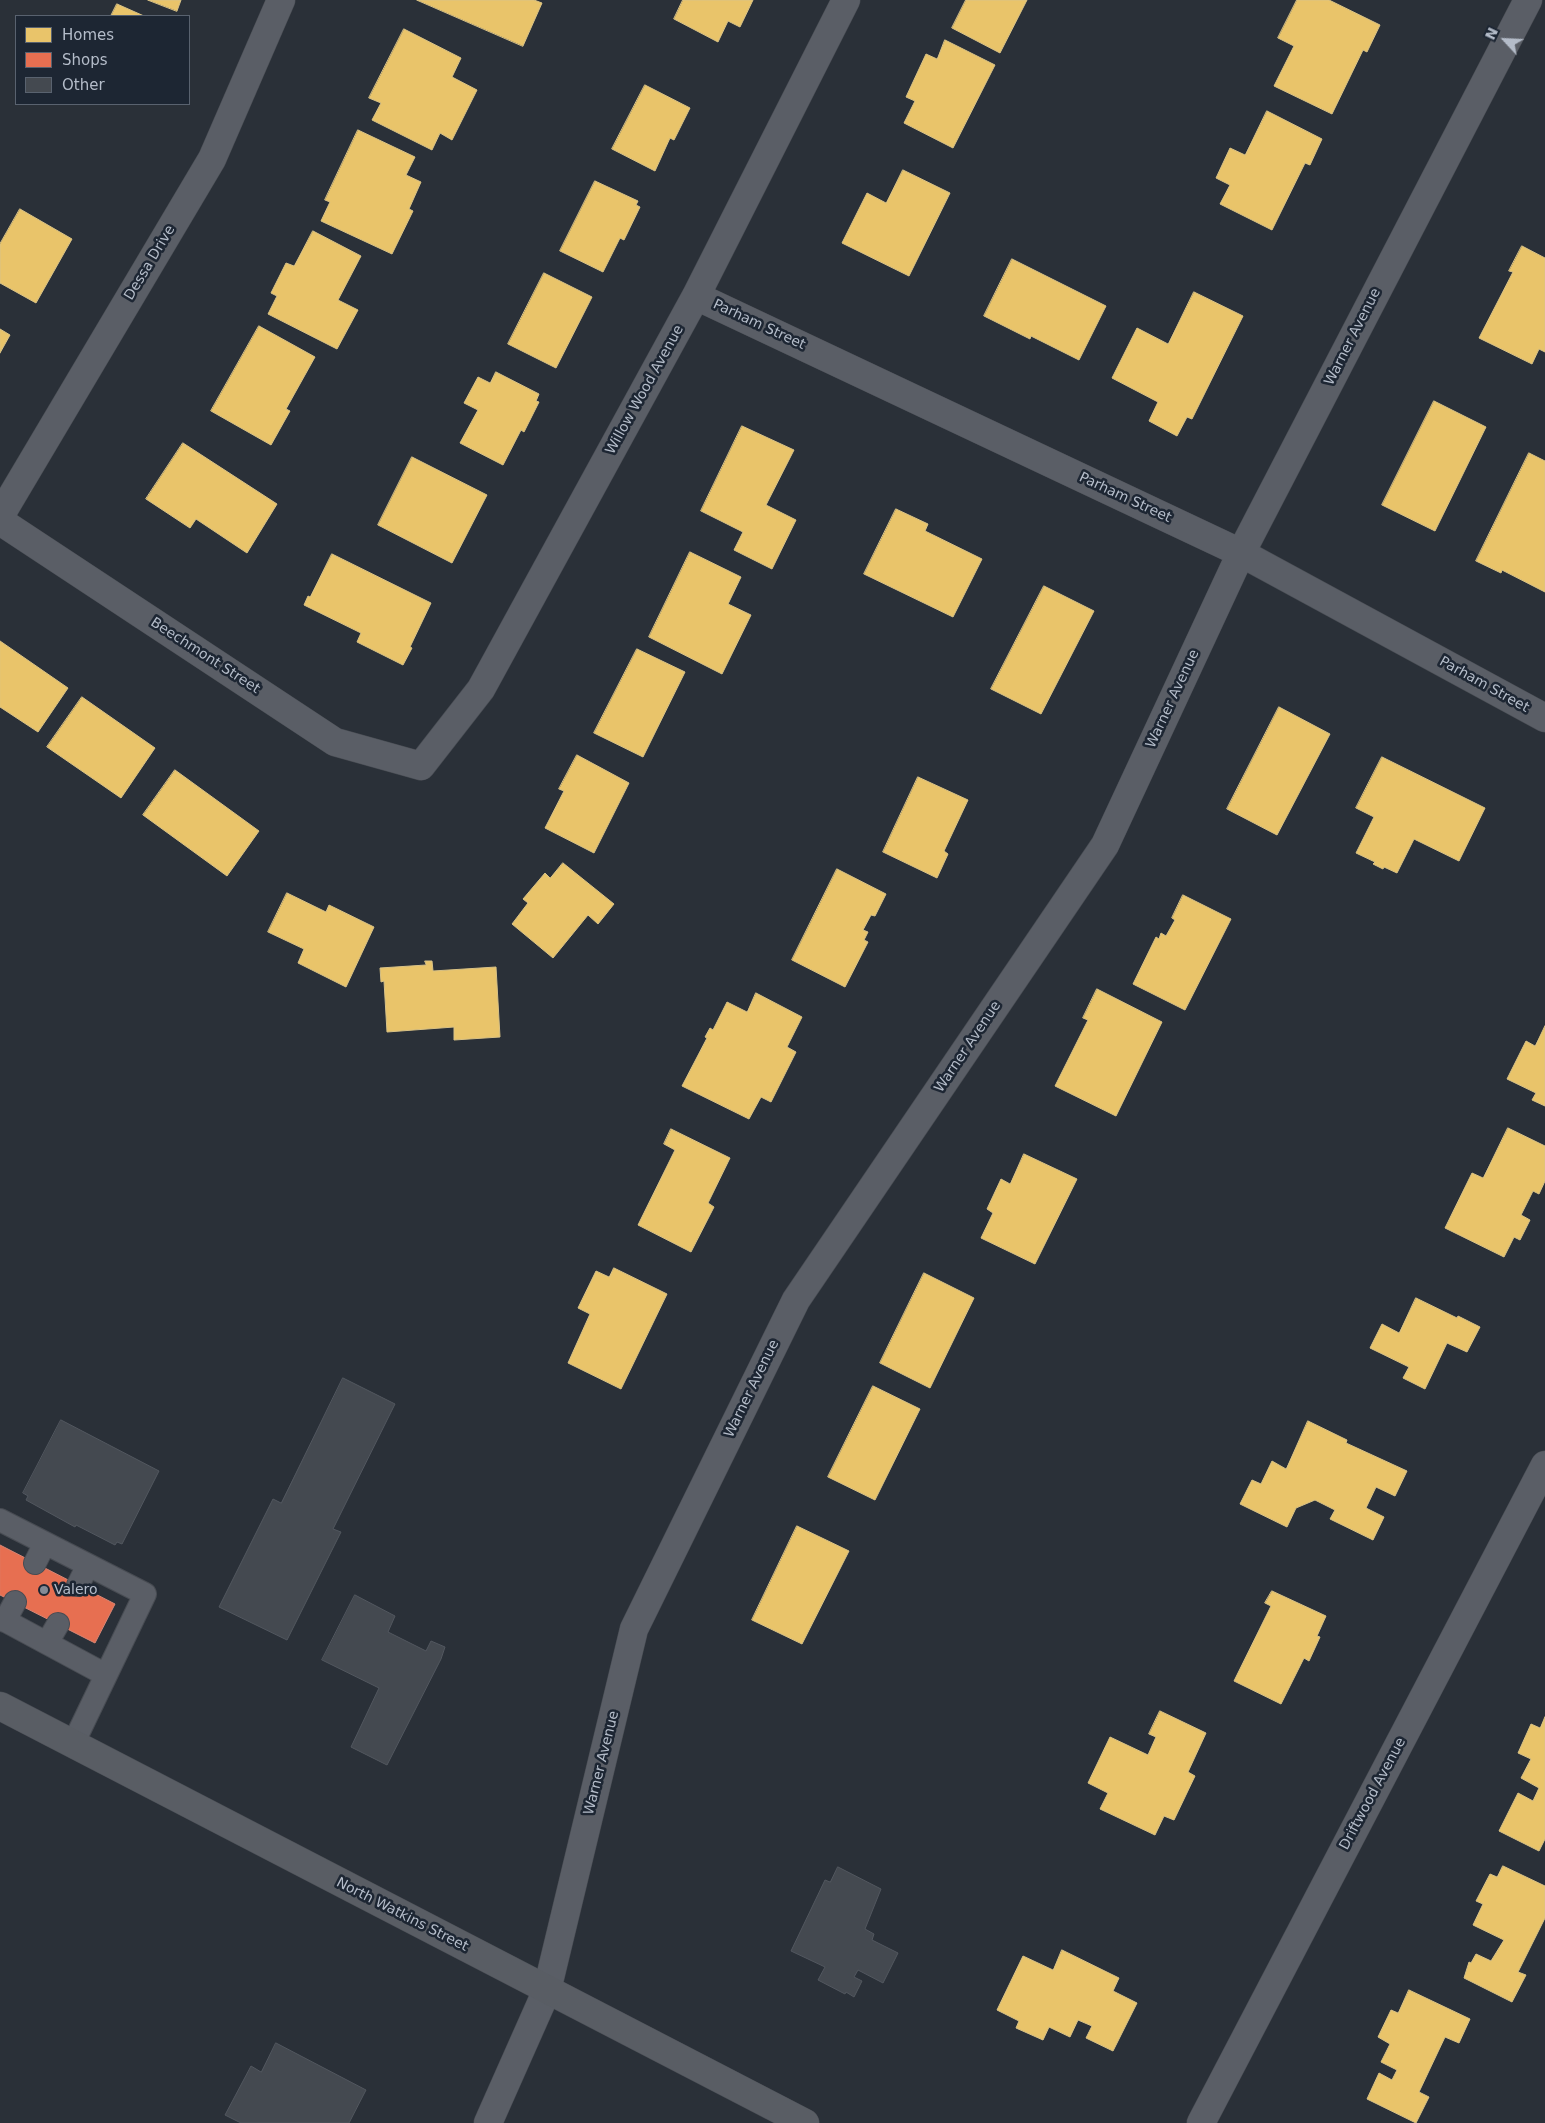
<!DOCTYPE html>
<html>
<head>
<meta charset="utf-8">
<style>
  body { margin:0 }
  #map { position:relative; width:1545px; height:2123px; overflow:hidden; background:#2a3038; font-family:"DejaVu Sans",sans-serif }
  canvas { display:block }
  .legend { position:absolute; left:15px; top:15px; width:175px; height:90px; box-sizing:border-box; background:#1d2633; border:1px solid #59626f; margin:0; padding:6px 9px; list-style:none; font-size:15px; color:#b4bcc9 }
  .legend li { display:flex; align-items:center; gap:10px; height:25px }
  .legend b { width:25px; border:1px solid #59626f }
  .north { position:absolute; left:1480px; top:15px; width:50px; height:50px; -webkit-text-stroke:4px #1d2633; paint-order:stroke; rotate:295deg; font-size:14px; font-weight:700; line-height:20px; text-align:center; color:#b4bcc9 }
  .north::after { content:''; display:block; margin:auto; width:18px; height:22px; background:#b4bcc9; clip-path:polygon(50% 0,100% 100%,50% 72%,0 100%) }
</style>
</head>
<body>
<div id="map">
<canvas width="1545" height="2123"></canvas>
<ul class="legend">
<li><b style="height:14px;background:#e9c46a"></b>Homes</li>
<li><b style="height:14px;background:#e76f51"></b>Shops</li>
<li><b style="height:14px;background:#444950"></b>Other</li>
</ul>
<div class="north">N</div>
</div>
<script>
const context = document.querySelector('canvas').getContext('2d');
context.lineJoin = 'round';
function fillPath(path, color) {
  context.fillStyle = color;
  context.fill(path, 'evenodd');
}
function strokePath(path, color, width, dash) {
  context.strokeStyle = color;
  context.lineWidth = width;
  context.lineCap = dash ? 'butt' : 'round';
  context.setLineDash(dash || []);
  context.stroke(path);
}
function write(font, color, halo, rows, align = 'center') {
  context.font = font + ' "DejaVu Sans",sans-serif';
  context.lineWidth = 5;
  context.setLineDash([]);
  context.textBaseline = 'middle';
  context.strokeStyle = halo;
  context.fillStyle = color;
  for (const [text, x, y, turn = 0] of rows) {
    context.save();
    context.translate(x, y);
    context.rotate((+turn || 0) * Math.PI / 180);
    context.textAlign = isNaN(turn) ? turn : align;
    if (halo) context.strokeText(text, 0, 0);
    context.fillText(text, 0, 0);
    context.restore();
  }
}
const homes = new Path2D(`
  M 148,0 L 181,0 L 177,11 Z
  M 417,0 L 534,0 L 542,3 L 523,46 Z
  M 683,0 L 753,0 L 740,27 L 728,21 L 718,42 L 674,19 Z
  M 966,0 L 1027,0 L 1000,53 L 952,28 Z
  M 1297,0 L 1329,0 L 1380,25 L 1367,52 L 1363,50 L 1332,114 L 1274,86 L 1294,46 L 1278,38 Z
  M 117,4 L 144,16 L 111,16 Z
  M 404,29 L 461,58 L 452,77 L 477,90 L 452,140 L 440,133 L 432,150 L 372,120 L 381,103 L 369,98 Z
  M 945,40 L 995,65 L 953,148 L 904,123 L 915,101 L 906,97 L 926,54 L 937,59 Z
  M 645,85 L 690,108 L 674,140 L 670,138 L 655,171 L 612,149 Z
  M 1267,111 L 1322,139 L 1310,165 L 1305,163 L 1272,230 L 1220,204 L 1230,185 L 1216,178 L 1230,148 L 1245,155 Z
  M 358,130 L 415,157 L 406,175 L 421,182 L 409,209 L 413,211 L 392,254 L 321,221 L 330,202 L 325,200 Z
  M 903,170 L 950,193 L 909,276 L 842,243 L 867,193 L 886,203 Z
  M 595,181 L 638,201 L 636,205 L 640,207 L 624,240 L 620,238 L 603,272 L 560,251 Z
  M 20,209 L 72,239 L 36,303 L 0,283 L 0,244 Z
  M 313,231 L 361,256 L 338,300 L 358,310 L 337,349 L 268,314 L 277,296 L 271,293 L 286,263 L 294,266 Z
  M 1522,246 L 1545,258 L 1545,352 L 1539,349 L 1532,364 L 1479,338 L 1513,272 L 1509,271 Z
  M 1012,259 L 1106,306 L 1079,360 L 1031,336 L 1030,339 L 984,316 Z
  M 544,273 L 592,297 L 556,368 L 508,344 Z
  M 1194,292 L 1243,316 L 1192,419 L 1187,417 L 1177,436 L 1149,421 L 1158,402 L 1112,378 L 1137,328 L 1168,344 Z
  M 259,326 L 315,357 L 286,409 L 290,411 L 271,445 L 211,411 Z
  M 0,329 L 10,335 L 0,353 Z
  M 496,372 L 539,394 L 536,401 L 539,402 L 524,432 L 521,430 L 503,465 L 460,443 L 478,410 L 464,403 L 478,377 L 490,383 Z
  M 1434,401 L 1486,427 L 1435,531 L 1382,505 Z
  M 742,426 L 794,450 L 766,505 L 796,520 L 772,569 L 734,550 L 743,532 L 701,511 Z
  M 183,443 L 277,504 L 247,553 L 196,519 L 190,528 L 146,499 Z
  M 1529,453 L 1545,461 L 1545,592 L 1502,570 L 1501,573 L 1476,561 Z
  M 412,457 L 487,495 L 452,563 L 378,525 Z
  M 896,509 L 928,524 L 925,531 L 982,559 L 953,617 L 864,574 Z
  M 690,552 L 741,577 L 728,604 L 751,615 L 722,674 L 649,637 Z
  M 332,554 L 431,603 L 410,647 L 412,648 L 403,665 L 357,642 L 361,633 L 304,605 L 308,596 L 310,597 Z
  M 1044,586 L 1094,611 L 1041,714 L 991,689 Z
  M 0,641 L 68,688 L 38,732 L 0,707 Z
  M 637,649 L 685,672 L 643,757 L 594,733 Z
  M 82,697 L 155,748 L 121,798 L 47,747 Z
  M 1279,707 L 1330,734 L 1277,835 L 1227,809 Z
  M 577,755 L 629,783 L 594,853 L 545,828 L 564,791 L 559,789 Z
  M 1382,757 L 1485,808 L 1459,861 L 1414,839 L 1397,873 L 1384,867 L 1383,869 L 1373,864 L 1375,862 L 1356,853 L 1374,817 L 1356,808 Z
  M 175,770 L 259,831 L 227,876 L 143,815 Z
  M 918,777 L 968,800 L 944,851 L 948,854 L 937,878 L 883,852 Z
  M 563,863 L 614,904 L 598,924 L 588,915 L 553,958 L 512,924 L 528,903 L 523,899 L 545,873 L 550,878 Z
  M 837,869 L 886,894 L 875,916 L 871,915 L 863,930 L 868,932 L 864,940 L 868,942 L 845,987 L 792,960 Z
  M 287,893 L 326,912 L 329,905 L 374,927 L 346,987 L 298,963 L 304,949 L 268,932 Z
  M 1183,895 L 1231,919 L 1185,1010 L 1133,984 L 1156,937 L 1159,939 L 1161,933 L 1166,936 L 1175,920 L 1172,918 Z
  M 425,961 L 432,961 L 433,971 L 496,967 L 500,1037 L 454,1040 L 454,1027 L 387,1032 L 384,981 L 381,982 L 380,968 L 426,965 Z
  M 1097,989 L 1162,1022 L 1116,1116 L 1055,1086 L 1088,1020 L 1083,1018 Z
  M 756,993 L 802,1017 L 787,1047 L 796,1052 L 771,1102 L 761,1097 L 749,1119 L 682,1086 L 707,1038 L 705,1037 L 710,1028 L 713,1030 L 727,1002 L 747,1012 Z
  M 1545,1026 L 1545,1106 L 1532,1100 L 1536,1093 L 1507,1079 L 1526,1041 L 1535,1046 Z
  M 1508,1128 L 1545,1146 L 1545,1181 L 1539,1194 L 1533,1191 L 1521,1215 L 1530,1220 L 1520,1240 L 1514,1237 L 1504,1257 L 1445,1228 L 1472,1173 L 1483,1178 Z
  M 671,1129 L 730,1158 L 708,1203 L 714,1207 L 691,1252 L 638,1225 L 675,1150 L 664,1144 Z
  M 1024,1154 L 1077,1179 L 1035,1264 L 981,1238 L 993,1213 L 987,1209 L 1001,1179 L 1010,1184 Z
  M 614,1268 L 667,1294 L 621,1389 L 568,1363 L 590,1314 L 578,1308 L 596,1271 L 609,1277 Z
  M 924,1273 L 974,1298 L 930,1388 L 880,1363 Z
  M 1416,1298 L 1457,1318 L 1458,1316 L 1480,1327 L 1467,1352 L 1447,1343 L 1425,1389 L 1403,1378 L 1409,1367 L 1370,1348 L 1382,1324 L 1399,1333 Z
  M 873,1386 L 920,1409 L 875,1500 L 828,1477 Z
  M 1308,1421 L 1347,1440 L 1346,1443 L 1407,1471 L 1395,1496 L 1376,1487 L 1366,1508 L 1384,1517 L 1373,1540 L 1330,1519 L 1335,1510 L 1315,1500 L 1296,1508 L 1287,1527 L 1240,1504 L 1252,1480 L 1261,1484 L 1272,1461 L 1286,1469 Z
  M 797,1526 L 849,1551 L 802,1644 L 752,1620 Z
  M 1272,1591 L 1326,1616 L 1317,1636 L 1320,1637 L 1309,1661 L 1304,1658 L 1281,1704 L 1234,1681 L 1271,1606 L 1265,1603 Z
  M 1160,1711 L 1206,1733 L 1188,1772 L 1195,1776 L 1174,1820 L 1164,1816 L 1155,1835 L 1100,1809 L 1108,1793 L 1088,1783 L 1110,1737 L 1148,1755 L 1156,1737 L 1149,1734 Z
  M 1545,1717 L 1545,1839 L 1539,1851 L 1499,1831 L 1518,1793 L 1533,1801 L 1539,1788 L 1521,1778 L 1531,1759 L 1518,1753 L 1531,1724 L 1540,1728 Z
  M 1503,1866 L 1545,1886 L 1545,1918 L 1518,1972 L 1526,1975 L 1512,2002 L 1464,1978 L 1469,1962 L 1471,1963 L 1476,1954 L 1491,1961 L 1504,1940 L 1473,1925 L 1483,1904 L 1476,1901 L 1490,1874 L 1497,1877 Z
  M 1062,1950 L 1119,1978 L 1113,1991 L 1137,2003 L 1113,2051 L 1086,2038 L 1092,2026 L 1078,2020 L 1070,2037 L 1049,2027 L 1043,2040 L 1016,2028 L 1019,2021 L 997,2010 L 1023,1956 L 1053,1970 Z
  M 1409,1990 L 1470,2019 L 1459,2043 L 1445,2037 L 1419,2092 L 1429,2097 L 1416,2123 L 1367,2099 L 1379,2073 L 1392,2080 L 1397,2070 L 1381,2062 L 1390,2044 L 1378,2037 L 1391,2010 L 1398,2013 Z`);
const shops = new Path2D(`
  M 0,1545 L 115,1604 L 95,1643 L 0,1595 Z`);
const building = new Path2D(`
  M 343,1378 L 395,1404 L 333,1529 L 341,1532 L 287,1640 L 219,1607 L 273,1499 L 281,1503 Z
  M 61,1420 L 159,1471 L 122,1544 L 117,1542 L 115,1545 L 76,1525 L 75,1527 L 26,1500 L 28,1496 L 23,1493 Z
  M 355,1595 L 395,1616 L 388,1632 L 426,1651 L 431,1641 L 445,1647 L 441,1659 L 387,1765 L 351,1747 L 379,1688 L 322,1660 Z
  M 838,1867 L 881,1889 L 865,1929 L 874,1934 L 872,1940 L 898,1953 L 883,1983 L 858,1970 L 854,1977 L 862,1981 L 854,1997 L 846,1992 L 845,1994 L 818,1980 L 825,1967 L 791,1951 L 825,1880 L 830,1882 Z
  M 276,2043 L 366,2090 L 349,2123 L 241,2123 L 225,2115 L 251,2066 L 261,2072 Z`);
const lane = new Path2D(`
  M 0,1520 L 145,1594 L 73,1744
  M 35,1563 L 45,1543
  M 78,1585 L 88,1565
  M 0,1618 L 106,1675
  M 5,1621 L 15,1602
  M 47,1643 L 58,1624`);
const street = new Path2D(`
  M 696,296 L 1241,553 L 1545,718
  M 0,516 L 212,159 L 281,0
  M 0,521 L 335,742 L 421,766 L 481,689 L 696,296 L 846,0
  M 488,2123 L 547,1990 L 634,1629 L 796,1300 L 1105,845 L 1241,553 L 1528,0
  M 1201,2123 L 1545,1465`);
const secondary = new Path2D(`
  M 0,1706 L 805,2123`);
const markers = [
  [44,1590,5,"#848b96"]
];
const streetNames = [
  ["Dessa Drive",150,263,-59],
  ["Parham Street",759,325,25],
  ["Warner Avenue",1353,337,-63],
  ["Willow Wood Avenue",645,390,-61],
  ["Parham Street",1125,498,25],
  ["Beechmont Street",205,656,33],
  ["Parham Street",1484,685,29],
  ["Warner Avenue",1173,699,-65],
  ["Warner Avenue",968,1047,-56],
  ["Warner Avenue",752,1389,-64],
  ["Warner Avenue",602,1763,-76],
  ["Driftwood Avenue",1373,1794,-62],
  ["North Watkins Street",402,1915,27]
];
const poiNames = [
  ["Valero",54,1590]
];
fillPath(homes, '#e9c46a');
strokePath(homes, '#d9c286', 1);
fillPath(shops, '#e76f51');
strokePath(shops, '#d88675', 1);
fillPath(building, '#444950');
strokePath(building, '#52575f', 1);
strokePath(lane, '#484c53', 24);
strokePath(street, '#484c53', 29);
strokePath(secondary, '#484c53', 29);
strokePath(lane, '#5a5e66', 22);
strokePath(street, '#5a5e66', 28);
strokePath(secondary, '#595d64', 28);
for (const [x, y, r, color] of markers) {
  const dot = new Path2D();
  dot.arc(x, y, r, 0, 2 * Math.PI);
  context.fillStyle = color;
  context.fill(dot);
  strokePath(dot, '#1d2633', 2);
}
write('14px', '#b4bcc9', '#1d2633', streetNames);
write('14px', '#b4bcc9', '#1d2633', poiNames, 'left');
</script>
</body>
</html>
